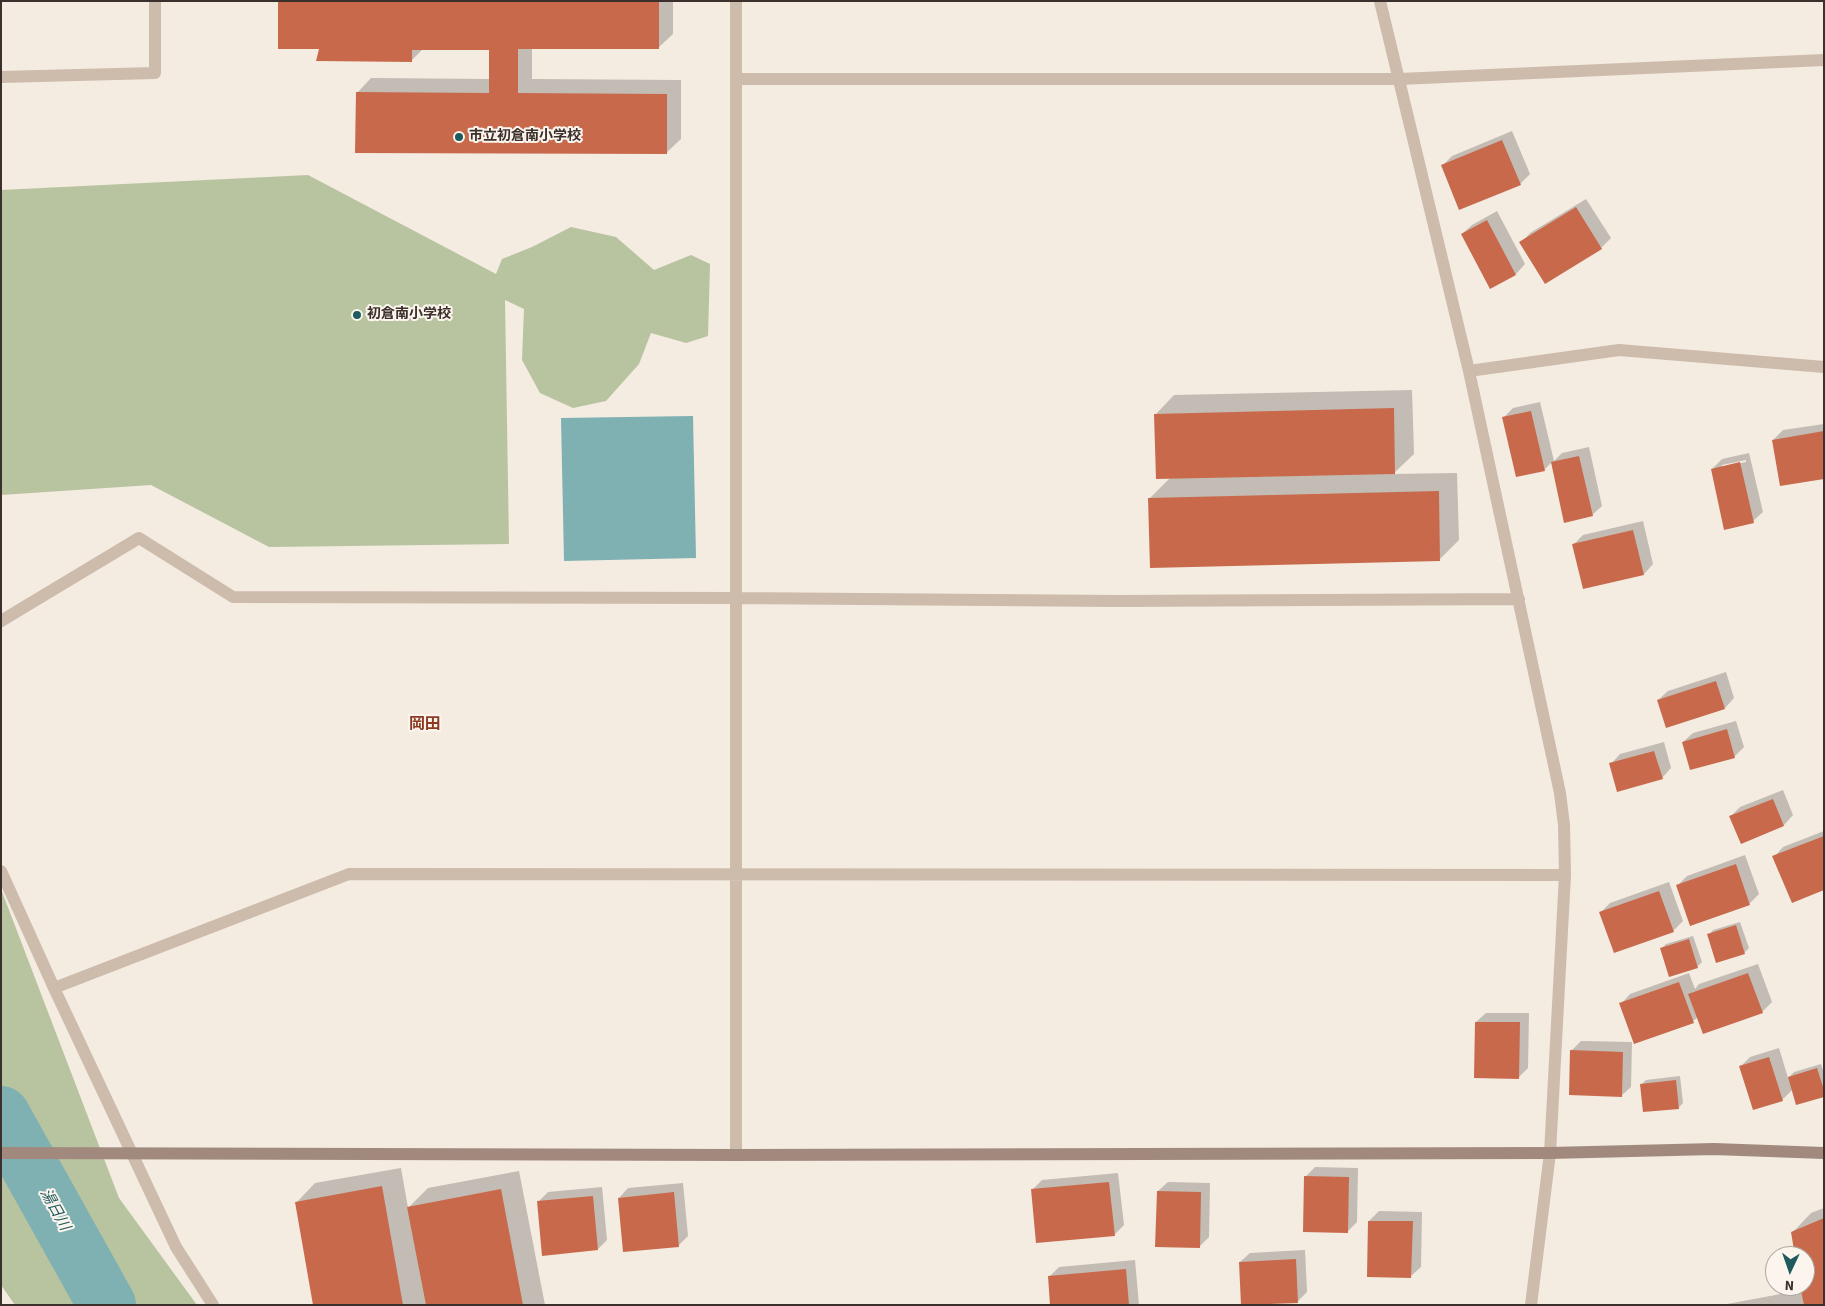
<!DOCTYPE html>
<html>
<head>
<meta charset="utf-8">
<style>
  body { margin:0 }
  #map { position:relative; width:1825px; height:1306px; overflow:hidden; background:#f4ebe1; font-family:"Source Sans 3",sans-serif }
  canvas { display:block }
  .frame { position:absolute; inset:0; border:2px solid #3b302b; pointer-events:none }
  .north { position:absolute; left:1765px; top:1246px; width:50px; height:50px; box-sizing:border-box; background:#fbf5ee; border:1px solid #aea6a0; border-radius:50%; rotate:183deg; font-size:14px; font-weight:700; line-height:20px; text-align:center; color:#3b302b }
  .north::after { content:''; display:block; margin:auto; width:18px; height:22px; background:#1f5a5e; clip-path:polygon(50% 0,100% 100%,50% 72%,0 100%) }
</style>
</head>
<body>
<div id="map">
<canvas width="1825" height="1306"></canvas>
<div class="frame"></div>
<div class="north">N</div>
</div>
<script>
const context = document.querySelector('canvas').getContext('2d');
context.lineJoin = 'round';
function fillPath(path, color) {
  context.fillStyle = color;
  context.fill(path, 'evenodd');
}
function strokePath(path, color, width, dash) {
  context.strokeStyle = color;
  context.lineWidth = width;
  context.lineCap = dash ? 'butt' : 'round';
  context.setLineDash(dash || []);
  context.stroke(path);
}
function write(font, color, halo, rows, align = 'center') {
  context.font = font + ' "Source Sans 3","Noto Sans JP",sans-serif';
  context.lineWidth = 4;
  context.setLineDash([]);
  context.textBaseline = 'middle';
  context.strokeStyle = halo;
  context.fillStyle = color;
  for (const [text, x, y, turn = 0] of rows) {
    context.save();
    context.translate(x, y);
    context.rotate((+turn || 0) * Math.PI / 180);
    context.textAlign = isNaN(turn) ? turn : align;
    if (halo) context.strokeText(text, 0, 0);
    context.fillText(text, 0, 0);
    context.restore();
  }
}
const green = new Path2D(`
  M 308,175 L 496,274 L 502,259 L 532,247 L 571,227 L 616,237 L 654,270 L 691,255 L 710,264 L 708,336 L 686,343 L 651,333 L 639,364 L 606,401 L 573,408 L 540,393 L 522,360 L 524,309 L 505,300 L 509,544 L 269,547 L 151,485 L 1,495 L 1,190 Z
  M 1,889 L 119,1198 L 197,1305 L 15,1305 L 1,1285 Z`);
const water = new Path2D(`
  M 693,416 L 696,558 L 564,561 L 561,418 Z`);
const shadow = new Path2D(`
  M 279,1 L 673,1 L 673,34 L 658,48 L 532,48 L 532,79 L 681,80 L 681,139 L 666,153 L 357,93 L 371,78 L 490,79 L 490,49 L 424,48 L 411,61 L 321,48 Z
  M 1512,131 L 1530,174 L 1520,184 L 1442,166 L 1452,156 Z
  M 1586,199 L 1611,238 L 1601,248 L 1521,243 L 1530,233 Z
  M 1497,211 L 1525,264 L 1516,274 L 1491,287 L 1462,234 L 1472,225 Z
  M 1412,390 L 1414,454 L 1393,474 L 1457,473 L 1459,540 L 1440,559 L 1149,499 L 1170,478 L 1156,414 L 1174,395 Z
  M 1540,402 L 1554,461 L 1562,453 L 1589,447 L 1602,506 L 1592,515 L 1552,462 L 1544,470 L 1504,417 L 1513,408 Z
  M 1824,424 L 1824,478 L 1773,440 L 1783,430 Z
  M 1749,453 L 1763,512 L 1753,521 L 1712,469 L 1722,459 ZM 1746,460 L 1746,462 L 1722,467 L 1722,465 Z
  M 1643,521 L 1653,564 L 1644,574 L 1584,588 L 1574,544 L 1583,535 Z
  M 1726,672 L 1734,698 L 1725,708 L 1667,726 L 1658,700 L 1668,691 Z
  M 1736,721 L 1744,747 L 1734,757 L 1683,742 L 1693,733 Z
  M 1664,742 L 1671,768 L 1662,778 L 1611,764 L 1620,754 Z
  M 1783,790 L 1793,815 L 1784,825 L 1741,842 L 1731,816 L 1740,807 Z
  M 1824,831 L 1824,889 L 1774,857 L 1783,847 Z
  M 1745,855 L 1759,894 L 1749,904 L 1677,886 L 1687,876 Z
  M 1669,882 L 1683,921 L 1673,931 L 1601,912 L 1610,903 Z
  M 1740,922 L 1749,948 L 1744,953 L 1709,935 L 1713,930 Z
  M 1693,936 L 1702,962 L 1697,967 L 1661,949 L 1666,944 Z
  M 1758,964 L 1772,1002 L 1762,1012 L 1698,1017 L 1693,1021 L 1621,1004 L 1630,994 L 1689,973 L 1695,989 L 1699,984 Z
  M 1486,1013 L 1529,1013 L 1528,1068 L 1518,1078 L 1476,1022 Z
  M 1581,1041 L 1632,1042 L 1631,1087 L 1621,1096 L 1572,1050 Z
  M 1779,1048 L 1788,1078 L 1794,1072 L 1821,1064 L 1824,1073 L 1824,1095 L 1793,1089 L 1782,1100 L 1741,1066 L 1750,1057 Z
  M 1680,1076 L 1683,1103 L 1678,1108 L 1642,1084 L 1646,1080 Z
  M 1315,1167 L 1358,1168 L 1357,1222 L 1347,1232 L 1306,1176 Z
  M 401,1168 L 408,1208 L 428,1188 L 519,1171 L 545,1305 L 315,1305 L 297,1202 L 315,1183 Z
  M 1118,1173 L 1124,1225 L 1114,1235 L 1032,1190 L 1042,1180 Z
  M 1168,1182 L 1210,1183 L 1209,1237 L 1199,1247 L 1158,1191 Z
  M 683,1183 L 688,1236 L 678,1246 L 619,1198 L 628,1188 Z
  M 602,1187 L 607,1240 L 598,1249 L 538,1202 L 548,1192 Z
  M 1824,1208 L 1824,1305 L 1722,1305 L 1802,1290 L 1802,1286 L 1805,1286 L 1805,1256 L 1796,1256 L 1792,1233 L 1811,1213 Z
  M 1379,1211 L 1422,1212 L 1421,1267 L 1411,1276 L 1369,1221 Z
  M 1305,1250 L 1307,1292 L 1297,1302 L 1240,1262 L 1250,1253 Z
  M 1135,1260 L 1139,1305 L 1051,1305 L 1049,1277 L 1059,1267 Z`);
const river = new Path2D(`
  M 1,1115 L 107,1305`);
const building = new Path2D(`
  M 278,1 L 659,1 L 659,49 L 518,49 L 518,93 L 667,94 L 667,154 L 355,153 L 356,92 L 489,93 L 489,50 L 412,50 L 412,62 L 316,61 L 319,49 L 278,49 Z
  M 1502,140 L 1521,185 L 1459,210 L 1441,165 Z
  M 1576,207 L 1602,249 L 1545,284 L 1519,242 Z
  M 1487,220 L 1516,275 L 1490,289 L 1461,234 Z
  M 1394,408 L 1395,474 L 1156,479 L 1154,414 Z
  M 1531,411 L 1545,471 L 1516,477 L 1502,417 Z
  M 1824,431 L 1824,479 L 1780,486 L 1772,440 Z
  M 1579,456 L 1593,516 L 1564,523 L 1551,462 Z
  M 1740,462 L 1754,523 L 1724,530 L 1711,469 Z
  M 1439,491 L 1440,561 L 1150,568 L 1148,498 Z
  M 1633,530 L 1644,575 L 1583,589 L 1572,544 Z
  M 1716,681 L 1725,709 L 1666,728 L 1657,700 Z
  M 1727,729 L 1735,758 L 1690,770 L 1682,742 Z
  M 1654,751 L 1663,779 L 1617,792 L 1609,763 Z
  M 1773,799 L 1784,826 L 1741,844 L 1729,816 Z
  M 1824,836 L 1824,890 L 1792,903 L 1772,856 Z
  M 1736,864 L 1750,905 L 1690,926 L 1676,885 Z
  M 1659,891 L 1674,932 L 1614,953 L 1599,912 Z
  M 1736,925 L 1745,954 L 1716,963 L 1707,934 Z
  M 1689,939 L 1698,968 L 1669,977 L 1660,948 Z
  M 1748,973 L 1763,1013 L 1703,1034 L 1688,994 Z
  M 1679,982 L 1694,1023 L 1634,1044 L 1619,1003 Z
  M 1475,1022 L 1520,1022 L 1519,1079 L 1474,1078 Z
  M 1570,1050 L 1623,1052 L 1622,1097 L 1569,1095 Z
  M 1769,1057 L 1783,1101 L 1753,1110 L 1739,1066 Z
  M 1817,1068 L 1824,1090 L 1824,1097 L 1796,1105 L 1788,1077 Z
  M 1676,1080 L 1679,1109 L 1643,1112 L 1640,1084 Z
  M 1304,1176 L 1349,1177 L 1348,1233 L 1303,1232 Z
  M 1109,1182 L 1115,1236 L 1036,1243 L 1031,1189 Z
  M 382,1186 L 403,1305 L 313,1305 L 295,1202 Z
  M 501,1189 L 523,1305 L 426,1305 L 407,1207 Z
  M 1157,1191 L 1201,1192 L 1200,1248 L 1155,1247 Z
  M 674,1192 L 679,1247 L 623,1252 L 618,1198 Z
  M 593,1196 L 598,1250 L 542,1256 L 537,1201 Z
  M 1824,1218 L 1824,1305 L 1804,1305 L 1800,1286 L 1805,1286 L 1805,1256 L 1795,1256 L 1791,1232 Z
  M 1368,1221 L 1413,1221 L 1411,1278 L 1367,1277 Z
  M 1296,1259 L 1298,1303 L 1241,1305 L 1239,1262 Z
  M 1126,1269 L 1129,1305 L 1050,1305 L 1048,1276 Z`);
const street = new Path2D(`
  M 736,1 L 736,1155
  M 1380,1 L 1469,371 L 1560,793 L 1564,825 L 1565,875 L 1550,1153 L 1531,1305
  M 1,77 L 155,73 L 155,1
  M 736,79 L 1400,79 L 1824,60
  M 1469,371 L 1619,350 L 1824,367
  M 1,621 L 139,538 L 233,597 L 735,598 L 1117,601 L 1519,599
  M 1,871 L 54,988 L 176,1247 L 213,1305
  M 54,988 L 349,874 L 1565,875`);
const secondary = new Path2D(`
  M 1,1153 L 736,1155 L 1550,1153 L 1714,1149 L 1824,1153`);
const markers = [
  [459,137,5,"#1f5a5e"],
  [357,315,5,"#1f5a5e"]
];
const poiNames = [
  ["市立初倉南小学校",469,137],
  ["初倉南小学校",367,315]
];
const waterNames = [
  ["湯日川",54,1210,61]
];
const quarterNames = [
  ["岡田",425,725]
];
fillPath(green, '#b8c4a0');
fillPath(water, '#7fb0b2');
fillPath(shadow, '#0003');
strokePath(river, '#7fb0b2', 58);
fillPath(building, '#c8694b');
strokePath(street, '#cdbbac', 12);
strokePath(secondary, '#a18a7d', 12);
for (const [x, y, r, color] of markers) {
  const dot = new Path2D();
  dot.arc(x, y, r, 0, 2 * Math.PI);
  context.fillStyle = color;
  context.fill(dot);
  strokePath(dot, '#fbf5ee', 2);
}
write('bold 14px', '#3b302b', '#fbf5ee', poiNames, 'left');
write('italic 15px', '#1f5a5e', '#fbf5ee', waterNames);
write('bold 16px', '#8c3b22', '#fbf5ee', quarterNames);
</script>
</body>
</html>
